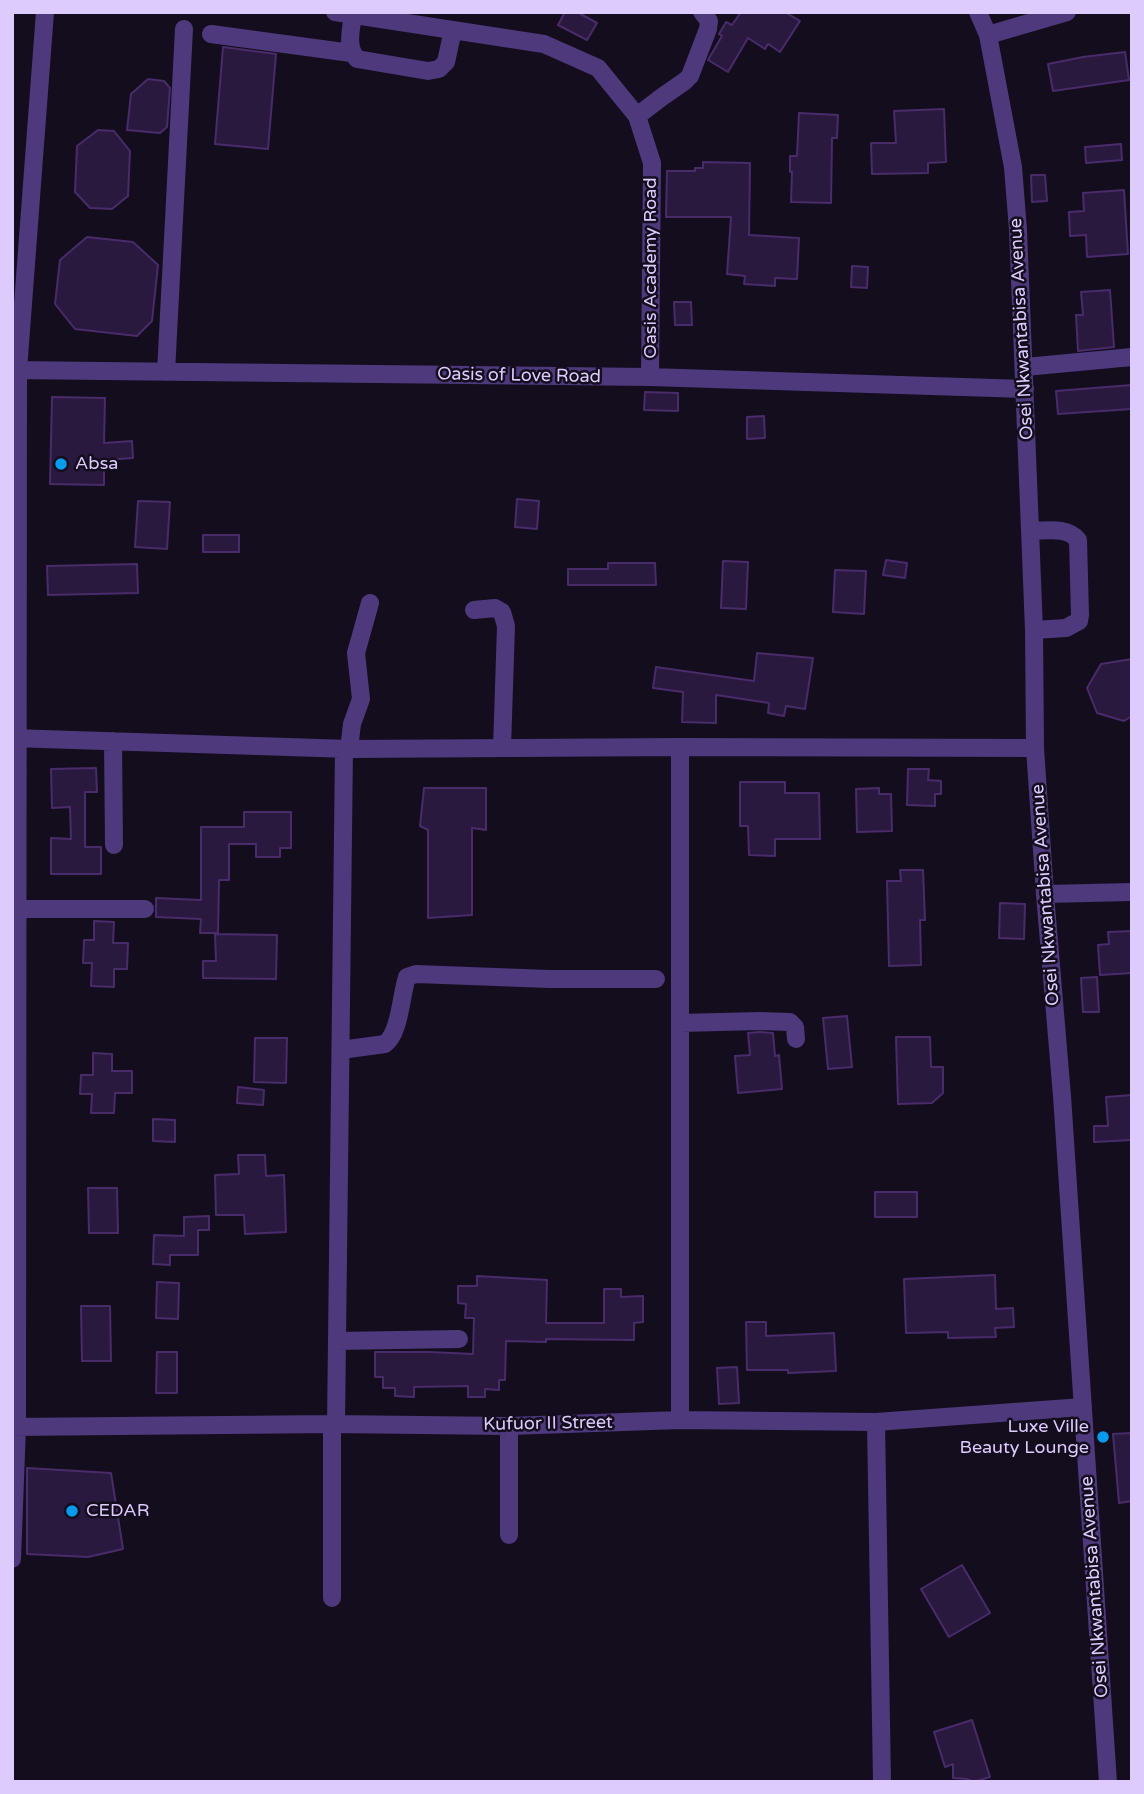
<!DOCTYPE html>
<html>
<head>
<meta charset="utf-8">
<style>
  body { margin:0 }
  #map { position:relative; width:1144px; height:1794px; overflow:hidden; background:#140d1e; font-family:"Varela Round",sans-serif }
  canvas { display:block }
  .frame { position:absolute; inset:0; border:14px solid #decbfe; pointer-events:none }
</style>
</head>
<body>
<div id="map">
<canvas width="1144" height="1794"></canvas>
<div class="frame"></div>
</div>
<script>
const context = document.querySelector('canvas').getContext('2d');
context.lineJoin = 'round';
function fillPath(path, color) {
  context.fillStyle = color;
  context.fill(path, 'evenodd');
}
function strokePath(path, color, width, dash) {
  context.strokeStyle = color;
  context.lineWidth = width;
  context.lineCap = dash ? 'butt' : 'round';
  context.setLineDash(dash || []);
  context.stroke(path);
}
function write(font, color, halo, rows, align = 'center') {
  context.font = font + ' "Varela Round",sans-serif';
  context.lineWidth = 5;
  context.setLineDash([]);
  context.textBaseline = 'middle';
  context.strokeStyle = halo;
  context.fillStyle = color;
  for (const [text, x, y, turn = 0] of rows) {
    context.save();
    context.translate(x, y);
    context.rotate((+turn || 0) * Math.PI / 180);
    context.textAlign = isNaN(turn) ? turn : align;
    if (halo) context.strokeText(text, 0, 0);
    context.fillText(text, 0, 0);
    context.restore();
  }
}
const building = new Path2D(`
  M 565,12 L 577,12 L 597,23 L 587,40 L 558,25 Z
  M 741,12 L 785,12 L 800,21 L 780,52 L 768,44 L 765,49 L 748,38 L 728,72 L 708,60 L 722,36 L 719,34 L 726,22 L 732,25 Z
  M 223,47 L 276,54 L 268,149 L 215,144 Z
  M 1125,52 L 1129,80 L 1053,91 L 1048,64 L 1083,57 Z
  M 148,79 L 164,81 L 170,88 L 167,127 L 160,133 L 127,130 L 131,94 Z
  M 944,109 L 946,162 L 928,163 L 928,173 L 872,174 L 871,143 L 896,143 L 894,111 Z
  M 799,113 L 838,115 L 837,138 L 832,138 L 831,203 L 791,202 L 792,172 L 790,172 L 790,156 L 797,156 Z
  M 98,130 L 114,131 L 130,151 L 128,196 L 112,209 L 90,208 L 75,192 L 77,146 Z
  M 1121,144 L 1122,160 L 1086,163 L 1085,147 Z
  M 703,162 L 750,163 L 749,235 L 799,238 L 797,279 L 775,278 L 775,286 L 744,284 L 745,276 L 727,274 L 731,217 L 666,217 L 667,171 L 695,171 L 695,168 L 703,168 Z
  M 1031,175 L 1045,175 L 1047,201 L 1032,202 Z
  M 1124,190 L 1128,254 L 1087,257 L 1086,235 L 1070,236 L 1069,212 L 1084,211 L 1083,193 Z
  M 87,237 L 133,242 L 158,265 L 152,321 L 137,336 L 75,329 L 55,304 L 60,260 Z
  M 852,266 L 868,267 L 867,288 L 851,287 Z
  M 1110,290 L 1114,347 L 1078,351 L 1076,315 L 1083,315 L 1081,292 Z
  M 674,302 L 691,302 L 692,325 L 675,325 Z
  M 1132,385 L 1132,409 L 1058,414 L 1056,391 Z
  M 645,392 L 678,393 L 678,411 L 644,410 Z
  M 52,397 L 105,398 L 104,443 L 132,441 L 133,458 L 104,460 L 104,485 L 50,484 Z
  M 764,416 L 765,438 L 747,439 L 747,417 Z
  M 517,499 L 539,501 L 537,529 L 515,527 Z
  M 138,501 L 170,502 L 167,549 L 135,547 Z
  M 203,535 L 239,535 L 239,552 L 203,552 Z
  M 886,560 L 907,563 L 905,578 L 883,575 Z
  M 723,561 L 748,562 L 746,609 L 721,608 Z
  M 608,563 L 655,563 L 656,585 L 568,585 L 568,569 L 608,569 Z
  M 137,564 L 138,593 L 48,595 L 47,566 Z
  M 835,570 L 866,571 L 864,614 L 833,612 Z
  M 757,653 L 813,658 L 805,709 L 786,706 L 784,716 L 768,713 L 769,703 L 716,695 L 716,723 L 682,722 L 683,692 L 653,688 L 656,667 L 754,681 Z
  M 1132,659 L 1132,716 L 1124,721 L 1097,713 L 1087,688 L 1101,664 Z
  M 96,768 L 97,792 L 85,792 L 85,847 L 101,847 L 101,874 L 51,874 L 51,838 L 71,839 L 70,807 L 52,808 L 51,769 Z
  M 908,769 L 929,769 L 928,780 L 941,781 L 941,794 L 935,794 L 935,806 L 907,805 Z
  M 740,782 L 785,782 L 785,793 L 819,793 L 820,839 L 775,839 L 775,856 L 749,855 L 748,826 L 740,826 Z
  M 424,788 L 486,788 L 486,830 L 472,828 L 472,915 L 428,918 L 428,830 L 420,826 Z
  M 879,788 L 879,794 L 891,794 L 892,831 L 857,832 L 856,789 Z
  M 244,812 L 291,812 L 291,848 L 280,848 L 280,857 L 256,857 L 256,844 L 229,844 L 229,880 L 219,880 L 218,933 L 200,933 L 201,919 L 156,917 L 156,898 L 201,900 L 201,827 L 244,827 Z
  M 900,870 L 923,870 L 925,920 L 920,920 L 921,965 L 889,966 L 887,881 L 901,881 Z
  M 1000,903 L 1025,904 L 1024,939 L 999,938 Z
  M 94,921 L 114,922 L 113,943 L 128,943 L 127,969 L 114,969 L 114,987 L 91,986 L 92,963 L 83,963 L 84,940 L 94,940 Z
  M 1132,931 L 1132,973 L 1100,975 L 1098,945 L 1109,944 L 1108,932 Z
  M 215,934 L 277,935 L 276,979 L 203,978 L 203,961 L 216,961 Z
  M 1097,977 L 1099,1012 L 1083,1012 L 1081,978 Z
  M 847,1016 L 852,1067 L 828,1069 L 823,1018 Z
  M 760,1032 L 773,1033 L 775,1056 L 779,1055 L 782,1089 L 738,1093 L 735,1056 L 750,1055 L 748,1033 Z
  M 896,1037 L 930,1037 L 931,1067 L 943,1067 L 943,1093 L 932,1103 L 898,1104 Z
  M 255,1038 L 287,1038 L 286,1083 L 254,1082 Z
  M 93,1053 L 112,1054 L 112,1071 L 132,1071 L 132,1093 L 115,1093 L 114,1113 L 91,1113 L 92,1094 L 80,1094 L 81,1075 L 93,1075 Z
  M 238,1087 L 264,1090 L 263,1105 L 237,1103 Z
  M 1132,1095 L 1132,1140 L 1094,1142 L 1094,1126 L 1108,1126 L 1106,1097 Z
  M 153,1119 L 175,1120 L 175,1142 L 153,1141 Z
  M 238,1155 L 265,1155 L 266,1176 L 284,1175 L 286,1232 L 245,1234 L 244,1215 L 216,1215 L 215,1175 L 239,1174 Z
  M 88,1188 L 117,1188 L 118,1233 L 89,1233 Z
  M 875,1192 L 917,1192 L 917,1217 L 875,1217 Z
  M 209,1216 L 209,1230 L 198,1230 L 198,1255 L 170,1255 L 170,1265 L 153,1264 L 154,1235 L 184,1236 L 184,1217 Z
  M 995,1275 L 996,1309 L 1013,1308 L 1014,1327 L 995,1328 L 996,1337 L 948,1338 L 948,1332 L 906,1333 L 904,1279 Z
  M 477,1276 L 547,1280 L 546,1323 L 604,1323 L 604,1289 L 621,1289 L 621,1297 L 643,1296 L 643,1322 L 634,1323 L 634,1340 L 546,1339 L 546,1342 L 506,1341 L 505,1380 L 499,1380 L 499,1390 L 485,1389 L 485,1397 L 468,1397 L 468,1386 L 414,1387 L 414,1397 L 395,1396 L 395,1388 L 383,1388 L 383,1377 L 375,1377 L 375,1352 L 429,1352 L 473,1354 L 474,1318 L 465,1318 L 466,1304 L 458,1303 L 458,1286 L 477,1286 Z
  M 157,1282 L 179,1283 L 178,1319 L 156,1318 Z
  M 81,1306 L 110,1306 L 111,1361 L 82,1361 Z
  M 746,1322 L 766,1322 L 766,1336 L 834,1333 L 836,1371 L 788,1373 L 788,1370 L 747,1370 Z
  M 157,1352 L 177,1352 L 177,1393 L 156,1393 Z
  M 737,1367 L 739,1403 L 719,1404 L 717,1368 Z
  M 1132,1433 L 1132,1501 L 1119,1503 L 1113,1434 Z
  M 27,1468 L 111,1473 L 123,1549 L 88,1557 L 27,1554 Z
  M 962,1565 L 990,1613 L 949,1637 L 921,1589 Z
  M 972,1720 L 990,1777 L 973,1782 L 967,1779 L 953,1778 L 953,1764 L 945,1767 L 934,1732 Z`);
const minor = new Path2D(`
  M 335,12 L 544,44 L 598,68 L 637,116 L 652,163 L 650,377
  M 978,12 L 988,35 L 1013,167 L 1018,230 L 1034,630 L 1035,748 L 1045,894 L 1062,1096 L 1108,1782
  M 353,15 C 351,30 346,47 357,59 L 428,71 L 439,69 L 446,62 L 453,30
  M 211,34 L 351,53
  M 988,35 L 1067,12
  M 637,116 L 662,97 L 685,81 L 690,76 L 708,29 L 709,21 L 702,12
  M 1025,367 L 1132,357
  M 12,370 L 650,377 L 1025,389
  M 166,372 L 184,29
  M 1030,531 C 1046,531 1067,526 1078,540 L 1080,615 L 1079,621 L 1066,628 L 1034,630
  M 474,610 L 495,608 L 502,612 L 506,626 L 502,748
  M 12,738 L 349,749 L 680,747 L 1035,748
  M 113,741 L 114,845
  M 349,749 L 352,724 L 361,699 L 356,653 L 370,603
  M 1045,894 L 1132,892
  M 12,909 L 145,909
  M 680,1023 L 759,1021 L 790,1022 L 795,1027 L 796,1039
  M 341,1050 L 385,1044 C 400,1033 401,995 407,977 L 416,974 L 549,979 L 656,979
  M 337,1341 L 459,1339
  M 680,1420 C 678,1195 680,971 680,747
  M 876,1422 L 882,1782
  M 332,1424 L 332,1598
  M 336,1424 L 344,749
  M 509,1426 L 509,1535
  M 12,1427 L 332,1424 L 509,1426 L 680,1420 L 876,1422 L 1083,1407
  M 12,1559 L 17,1427 L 18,370 L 45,12`);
const markers = [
  [61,464,7,"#069cee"],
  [1103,1437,7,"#069cee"],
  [72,1511,7,"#069cee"]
];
const streetNames = [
  ["Oasis Academy Road",651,268,-90],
  ["Osei Nkwantabisa Avenue",1022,329,-93],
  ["Oasis of Love Road",519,376,1],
  ["Osei Nkwantabisa Avenue",1046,895,-94],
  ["Kufuor II Street",548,1424,-1],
  ["Osei Nkwantabisa Avenue",1095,1587,-94]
];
const poiNames = [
  ["Absa",75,464],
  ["Luxe Ville",1089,1427,"right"],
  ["Beauty Lounge",1089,1448,"right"],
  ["CEDAR",86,1511]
];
fillPath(building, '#2a193f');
strokePath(building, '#482c6a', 2);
strokePath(minor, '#4d397c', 18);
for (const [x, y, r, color] of markers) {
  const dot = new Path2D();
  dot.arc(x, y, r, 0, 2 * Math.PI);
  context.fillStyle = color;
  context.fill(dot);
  strokePath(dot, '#140d1e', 2.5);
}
write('18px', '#decbfe', '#140d1e', streetNames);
write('18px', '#decbfe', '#140d1e', poiNames, 'left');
</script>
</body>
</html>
